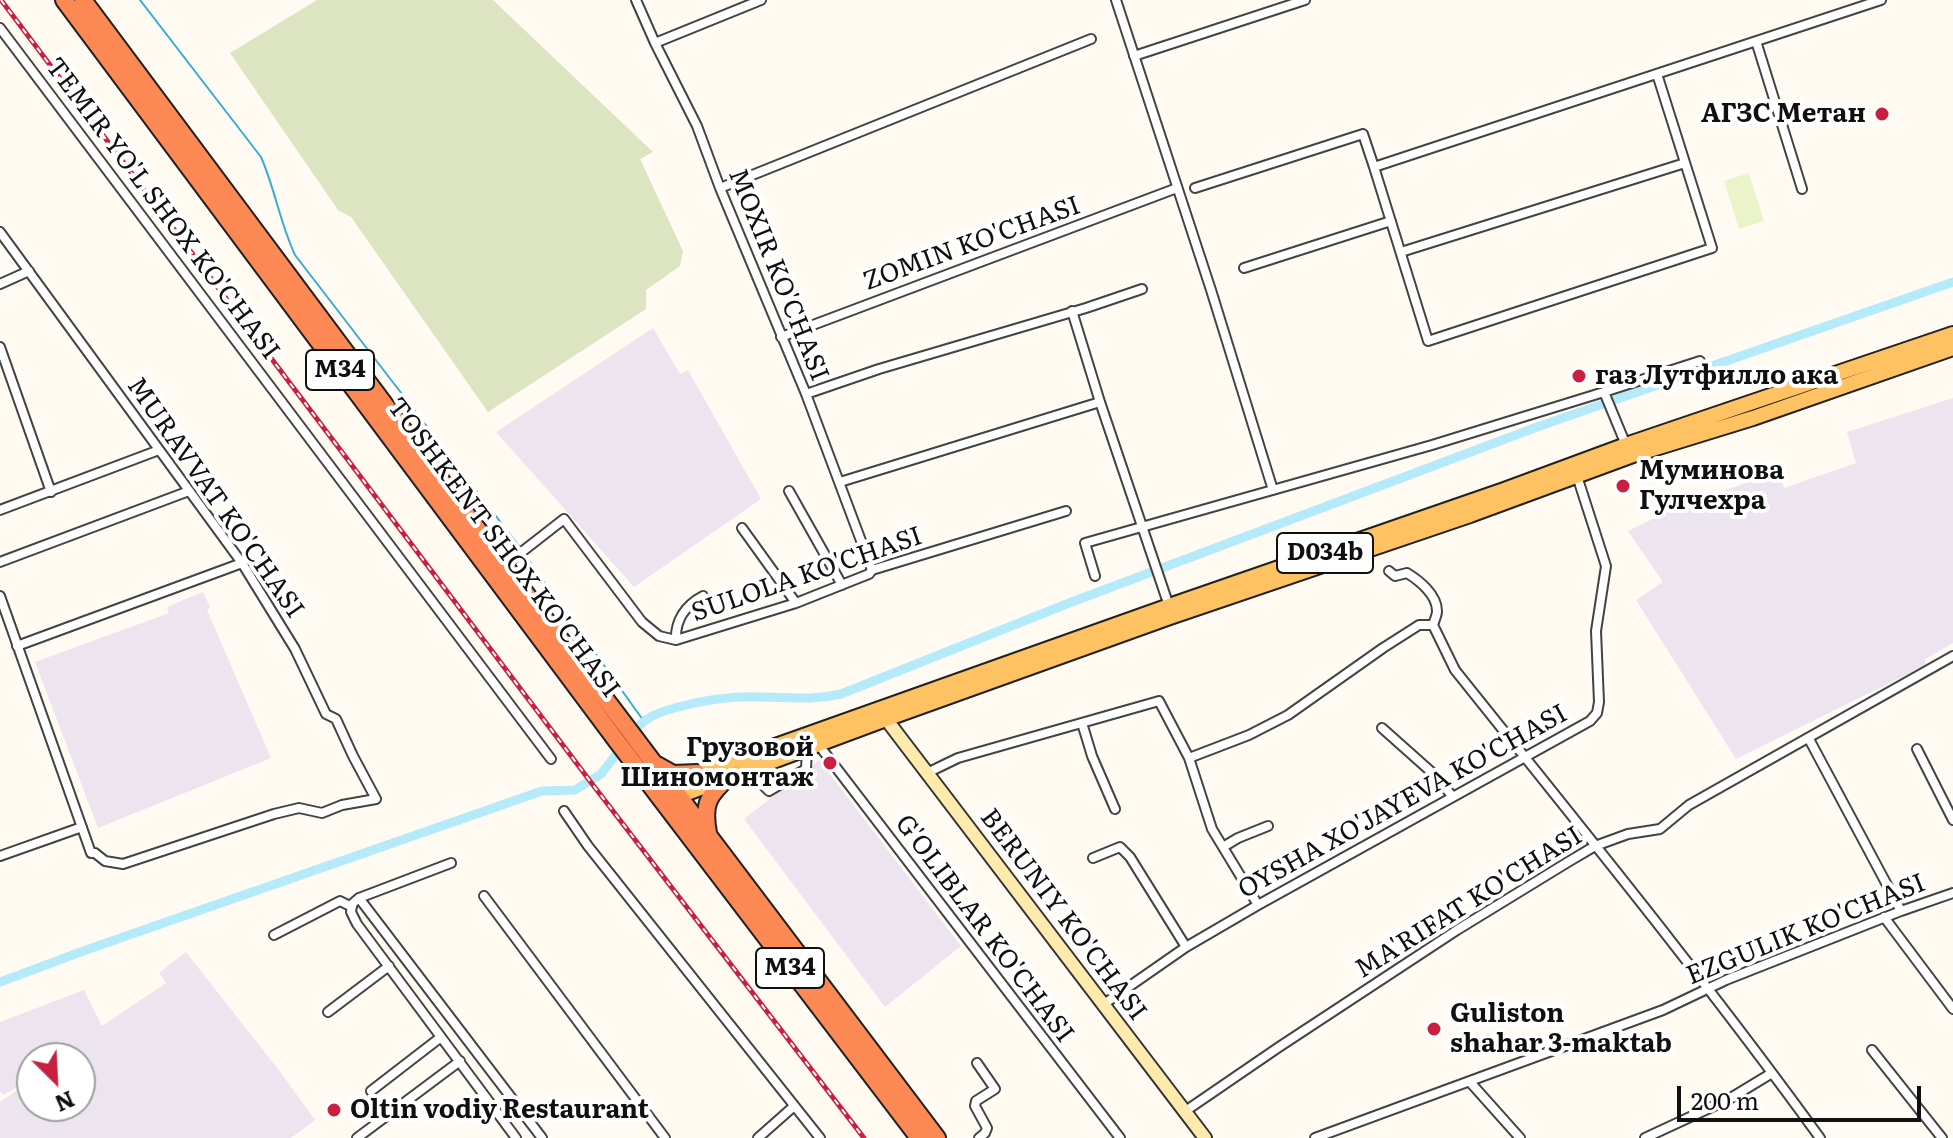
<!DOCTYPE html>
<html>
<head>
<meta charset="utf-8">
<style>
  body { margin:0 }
  #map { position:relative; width:1953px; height:1138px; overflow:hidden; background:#fffbf2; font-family:Literata,serif }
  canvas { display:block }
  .north { position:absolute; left:16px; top:1042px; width:80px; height:80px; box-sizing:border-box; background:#fff; border:2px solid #9f9f9f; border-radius:50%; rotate:156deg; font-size:22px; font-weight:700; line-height:32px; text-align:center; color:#101010 }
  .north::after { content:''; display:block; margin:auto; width:28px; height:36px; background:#c91f40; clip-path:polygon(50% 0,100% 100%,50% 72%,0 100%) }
  .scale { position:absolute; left:1677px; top:1086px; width:244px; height:36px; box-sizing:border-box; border:4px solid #101010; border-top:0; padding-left:10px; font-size:24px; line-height:28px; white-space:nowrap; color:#101010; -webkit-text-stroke:6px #fff; paint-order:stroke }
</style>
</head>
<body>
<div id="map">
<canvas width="1953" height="1138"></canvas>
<div class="north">N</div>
<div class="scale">200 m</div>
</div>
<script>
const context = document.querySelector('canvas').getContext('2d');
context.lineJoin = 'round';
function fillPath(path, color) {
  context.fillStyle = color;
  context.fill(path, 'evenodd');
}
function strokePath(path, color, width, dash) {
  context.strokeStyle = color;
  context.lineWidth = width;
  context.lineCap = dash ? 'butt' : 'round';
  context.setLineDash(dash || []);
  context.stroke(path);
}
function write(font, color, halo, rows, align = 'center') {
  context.font = font + ' Literata,serif';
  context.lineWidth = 8;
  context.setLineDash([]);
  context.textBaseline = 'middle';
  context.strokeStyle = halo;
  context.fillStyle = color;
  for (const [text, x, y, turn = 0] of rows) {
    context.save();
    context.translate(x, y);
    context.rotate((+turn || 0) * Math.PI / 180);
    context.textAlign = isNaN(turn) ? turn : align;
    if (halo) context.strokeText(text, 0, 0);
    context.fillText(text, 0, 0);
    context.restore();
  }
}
const industrial = new Path2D(`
  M 653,328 L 680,374 L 688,370 L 761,499 L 634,587 L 496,432 Z
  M 1953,398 L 1953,643 L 1924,660 L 1926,665 L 1736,759 L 1636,600 L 1663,582 L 1628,531 L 1665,513 L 1777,471 L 1784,488 L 1856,463 L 1847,432 Z
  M 203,592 L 210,607 L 207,610 L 271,758 L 98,828 L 35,662 L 169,613 L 167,607 Z
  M 819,760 L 961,946 L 885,1007 L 744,819 Z
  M 186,952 L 281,1073 L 315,1120 L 291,1138 L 0,1138 L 0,1102 L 32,1080 L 32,1106 L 80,1106 L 80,1058 L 32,1058 L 32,1079 L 3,1095 L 0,1091 L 0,1022 L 84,990 L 102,1026 L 166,983 L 159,973 Z`);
const cemetery = new Path2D(`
  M 317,0 L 493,0 L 653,152 L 640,159 L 683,251 L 680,266 L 646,290 L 646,309 L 488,412 L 351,217 L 338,210 L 230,53 Z`);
const pitch = new Path2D(`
  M 1749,173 L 1764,221 L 1739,229 L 1724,181 Z`);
const stream = new Path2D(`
  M 140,0 L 261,157 C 275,189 280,223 295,255 L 522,550
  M 525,555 L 643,720`);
const canal = new Path2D(`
  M 631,735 C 645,717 656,713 678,707 C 705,700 732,696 759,697 C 790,697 809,701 841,694 L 1069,603 L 1537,427 L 1953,282
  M 0,982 L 86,950 L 542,791 L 575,790 L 601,774 L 622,747`);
const street = new Path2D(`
  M 636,0 L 655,43 L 697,126 L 720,188 L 806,394 L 872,570
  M 1116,0 L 1211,290 L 1273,490
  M 0,28 L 551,759
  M 1756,41 L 1802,189
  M 655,43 L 761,0
  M 1134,56 L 1305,0
  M 1374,167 L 1428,341 L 1712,248 L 1657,74
  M 720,188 L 1091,39
  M 1195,188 L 1363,134 L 1374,167 L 1881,0
  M 0,232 L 242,563 L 295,649 L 326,714 L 336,719 L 353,756 L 376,799 L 342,805 L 322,813 L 299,808 L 274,814 L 123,864 L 105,861 L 95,853 L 91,853 L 0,596
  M 1401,252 L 1685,163
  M 1244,268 L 1391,221
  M 0,284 L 29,271
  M 1072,311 L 1100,402 L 1169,606
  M 781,337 L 1177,188
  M 0,347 L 51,492
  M 1604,392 L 1700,361
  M 806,394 L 879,369 L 1086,308 L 1142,289
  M 840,482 L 1100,402
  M 789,491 L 842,585
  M 0,510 L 159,450
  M 742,528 L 796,603
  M 0,562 L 189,491
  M 505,565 L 564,519 L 642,622 L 659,636 L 676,640 L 796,603 L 869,574 L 872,570 L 1066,511
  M 1389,571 L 1395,576 L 1407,573 C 1420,581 1437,595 1437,611 C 1437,616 1434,621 1433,625
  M 1095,576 L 1085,543 L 1432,445 L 1604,392 L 1626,445
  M 1433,625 L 1455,670 C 1578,824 1704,978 1820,1138
  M 676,640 C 675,620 686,605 703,596
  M 17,646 L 242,563
  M 1082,723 L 1092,756 L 1115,809
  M 1382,728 L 1437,777 L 1452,796
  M 1809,739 L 1901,911
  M 818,744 L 1120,1138
  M 1917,749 L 1953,820
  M 1189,758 L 1249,735 L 1288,715 L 1383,648 L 1419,625 L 1433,625
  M 747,770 L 769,791 L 806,769 L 807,748
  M 927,773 L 958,758 L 1159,701 L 1189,758 L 1212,829 L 1258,905
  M 564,811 L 588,846 L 820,1138
  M 1223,847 L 1238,838 L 1268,826
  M 0,856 L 82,827
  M 1093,858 L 1120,847 L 1130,857 L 1186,947
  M 451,863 L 359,898 L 352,904 L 351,912 L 357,924 L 516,1138
  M 484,896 L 665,1138
  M 359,898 L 542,1138
  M 1884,917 L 1953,1009
  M 274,935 L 340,901 L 352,907
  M 1104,1004 L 1186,947 L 1258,905 L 1590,721 L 1597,713 L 1599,702 L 1596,631 L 1606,566 L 1577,476
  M 328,1012 L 389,966
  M 1872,1050 L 1942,1138
  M 977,1063 L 995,1089 L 976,1101 L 975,1106 L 987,1128 L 985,1133 L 979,1138
  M 1470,1082 L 1520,1138
  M 371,1091 L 441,1037
  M 1184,1112 L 1279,1047 L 1457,930 L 1568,862 L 1595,846 L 1628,834 L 1660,829 L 1689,805 L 1953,656
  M 357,1138 L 460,1061
  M 758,1138 L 793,1107
  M 1315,1138 L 1663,1010 L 1726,980 L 1901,911 L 1953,893
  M 1645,1138 L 1729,1099 L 1772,1073`);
const secondary = new Path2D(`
  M 886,719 L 1205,1138`);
const primary = new Path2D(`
  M 688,777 L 1169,606 L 1504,490 L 1626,445 L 1953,334
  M 669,797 L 679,796 L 886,719 L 1170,617 L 1470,515 L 1633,455 L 1753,418 L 1953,348`);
const highway = new Path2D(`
  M 64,0 L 616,740 L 919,1138
  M 83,0 L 505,566 L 937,1138
  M 657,765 L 673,774 L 697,773
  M 708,833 C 703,805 707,796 729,777`);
const rail = new Path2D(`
  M 1,0 L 593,785 L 864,1138`);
const markers = [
  [1882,114,8,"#c91f40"],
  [1579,376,8,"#c91f40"],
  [1623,486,8,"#c91f40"],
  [830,763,8,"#c91f40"],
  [1434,1029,8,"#c91f40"],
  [334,1110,8,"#c91f40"]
];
const shields = [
  [340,370,68],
  [1325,553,96],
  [790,968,68]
];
const shieldNames = [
  ["M34",340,370],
  ["D034b",1325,553],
  ["M34",790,968]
];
const poiNames = [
  ["АГЗС Метан",1866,114,"right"],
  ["газ Лутфилло ака",1595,376],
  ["Муминова",1639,471],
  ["Гулчехра",1639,501],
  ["Грузовой",814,748,"right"],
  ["Шиномонтаж",814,778,"right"],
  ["Guliston",1450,1014],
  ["shahar 3-maktab",1450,1044],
  ["Oltin vodiy Restaurant",350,1110]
];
const streetNames = [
  ["TEMIR YO'L SHOX KO'CHASI",162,209,53],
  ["ZOMIN KO'CHASI",972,244,-20],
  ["MOXIR KO'CHASI",778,275,68],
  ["MURAVVAT KO'CHASI",215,498,55],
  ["TOSHKENT SHOX KO'CHASI",503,548,53],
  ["SULOLA KO'CHASI",807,575,-19],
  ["OYSHA XO'JAYEVA KO'CHASI",1403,802,-29],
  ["MA'RIFAT KO'CHASI",1469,903,-32],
  ["BERUNIY KO'CHASI",1063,915,53],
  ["G'OLIBLAR KO'CHASI",984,929,53],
  ["EZGULIK KO'CHASI",1806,930,-22]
];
fillPath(industrial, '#ece4ee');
fillPath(cemetery, '#dde4c1');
fillPath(pitch, '#ebf3cb');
strokePath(stream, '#36add5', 2);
strokePath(canal, '#b4eafa', 9);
strokePath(street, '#434343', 12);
strokePath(secondary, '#323232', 16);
strokePath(primary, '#212121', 18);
strokePath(highway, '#212121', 20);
strokePath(street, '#fff', 8);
strokePath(secondary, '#ffeaad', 12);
strokePath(primary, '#ffc262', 14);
strokePath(highway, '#fc8854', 16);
strokePath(rail, '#c91f40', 5);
strokePath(rail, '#fff', 2, [6]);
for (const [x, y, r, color] of markers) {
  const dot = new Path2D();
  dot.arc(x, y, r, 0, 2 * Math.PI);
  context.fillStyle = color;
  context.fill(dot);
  strokePath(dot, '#fff', 3);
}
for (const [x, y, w] of shields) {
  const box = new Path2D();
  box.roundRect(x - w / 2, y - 20, w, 40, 6);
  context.fillStyle = '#fff';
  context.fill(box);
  strokePath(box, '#101010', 2);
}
write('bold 24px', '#101010', null, shieldNames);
write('bold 26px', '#101010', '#fff', poiNames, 'left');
write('26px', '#101010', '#fff', streetNames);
</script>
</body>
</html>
